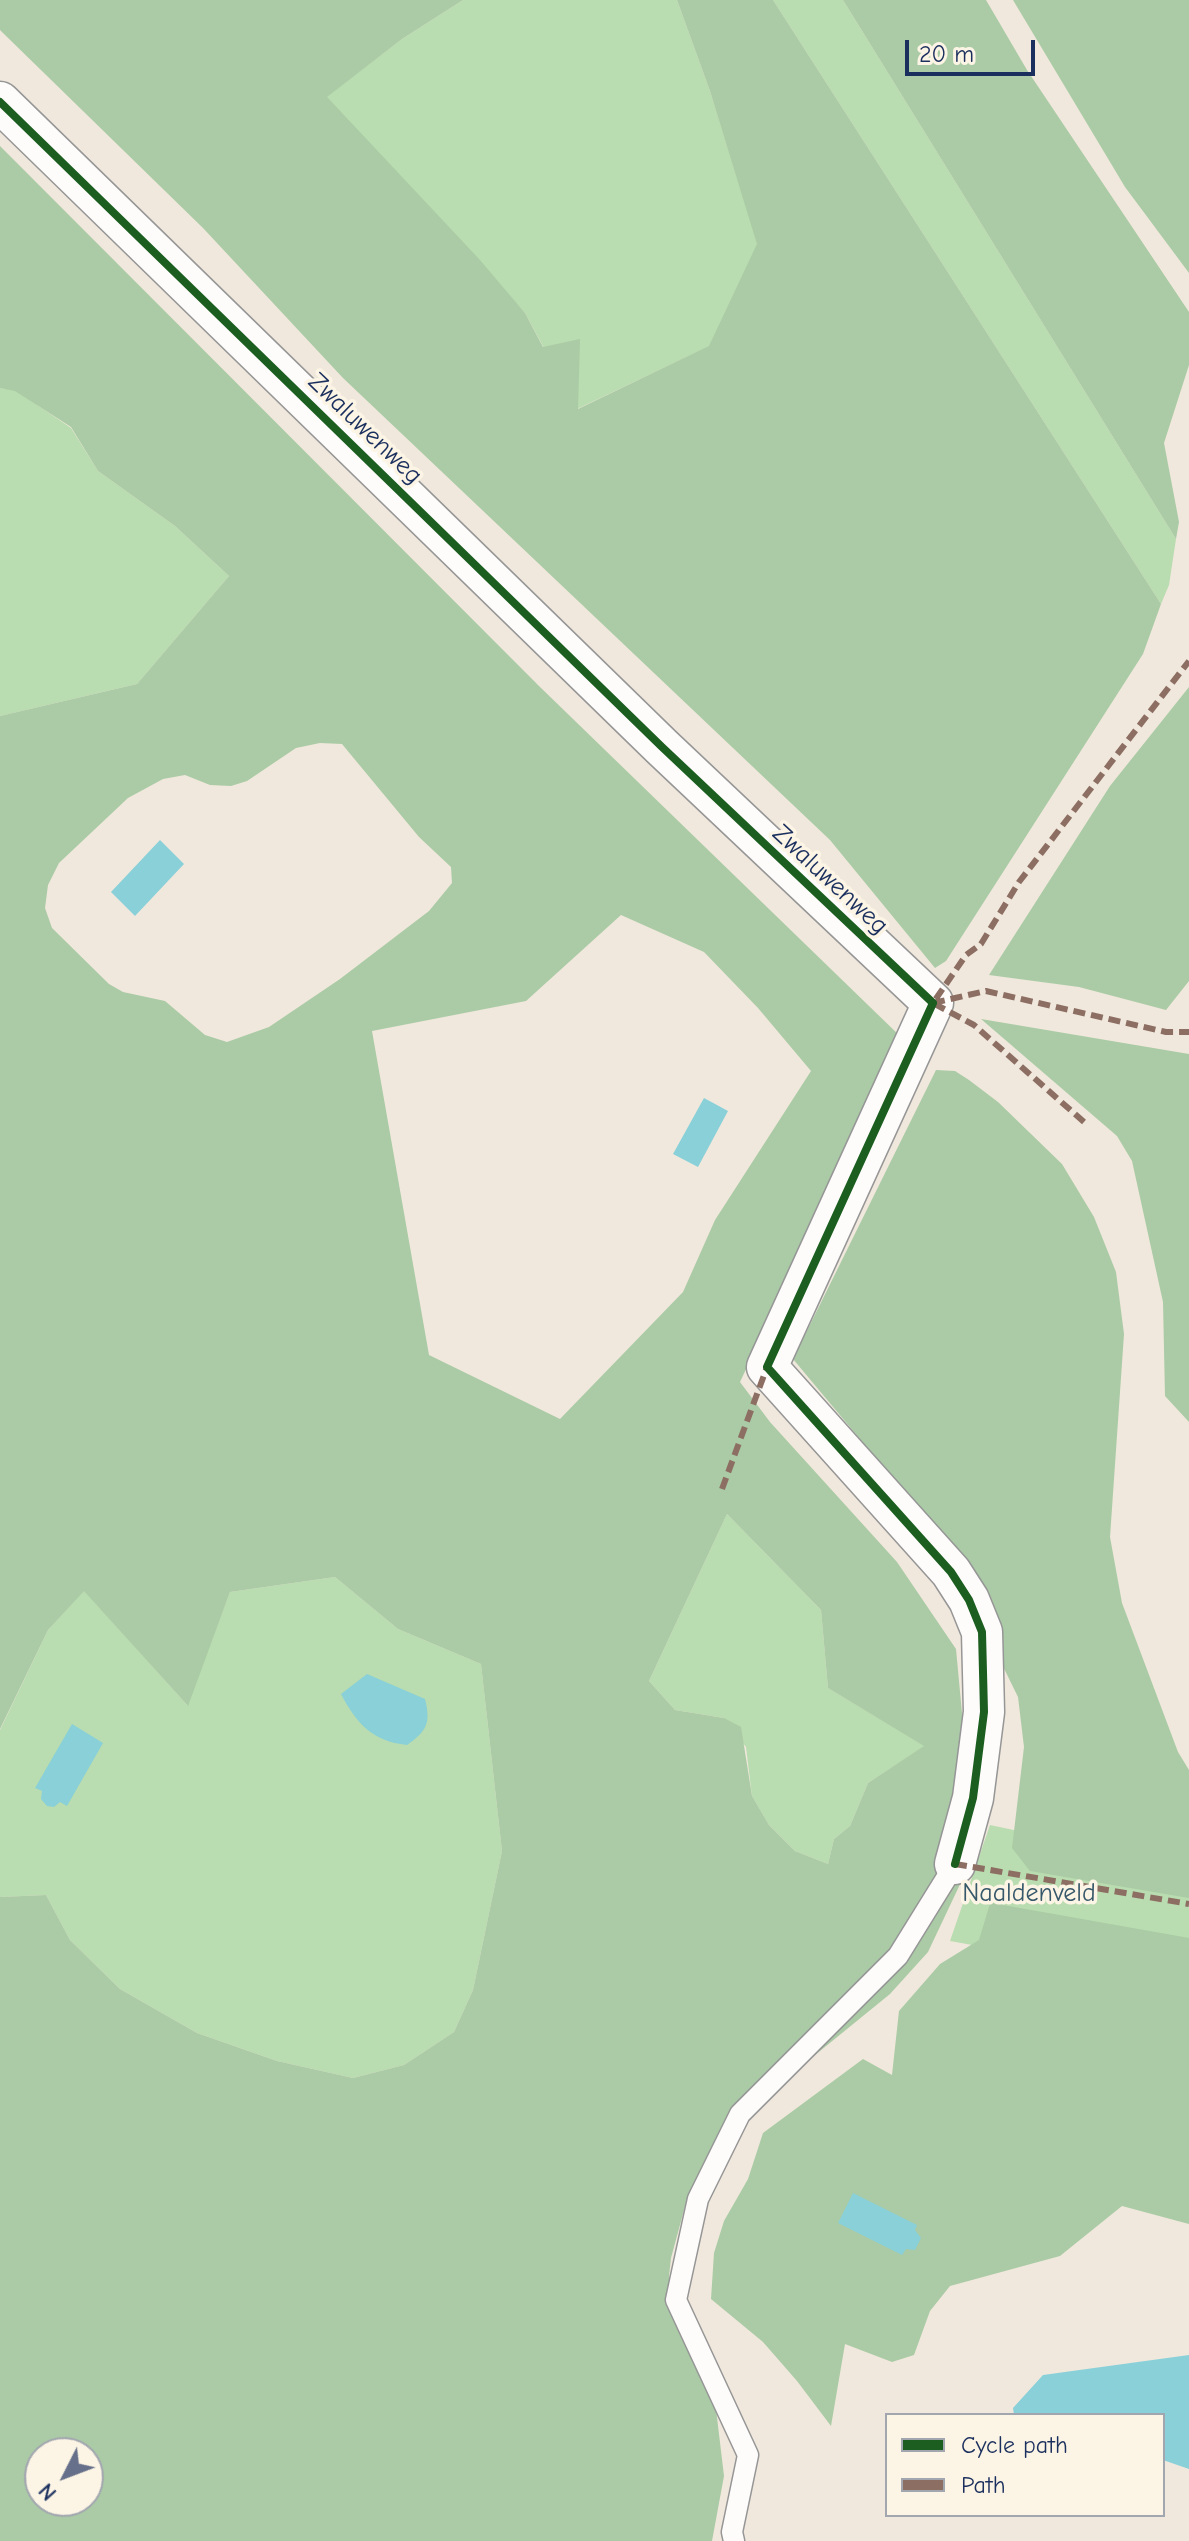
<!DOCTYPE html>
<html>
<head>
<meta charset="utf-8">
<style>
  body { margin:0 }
  #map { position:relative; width:1189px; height:2541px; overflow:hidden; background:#f0e8dc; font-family:"Comic Neue",sans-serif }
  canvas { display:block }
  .legend { position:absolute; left:885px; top:2413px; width:280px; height:104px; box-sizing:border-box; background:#fcf5e5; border:2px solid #a2a6af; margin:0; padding:10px 14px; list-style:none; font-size:24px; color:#1b2f5e }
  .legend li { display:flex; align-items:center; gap:16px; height:40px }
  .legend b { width:40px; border:2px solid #a2a6af }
  .north { position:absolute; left:24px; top:2437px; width:80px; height:80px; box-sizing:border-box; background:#fcf5e5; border:2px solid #a2a6af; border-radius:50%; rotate:228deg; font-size:22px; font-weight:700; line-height:32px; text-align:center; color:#1b2f5e }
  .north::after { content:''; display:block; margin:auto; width:28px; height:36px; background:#66708a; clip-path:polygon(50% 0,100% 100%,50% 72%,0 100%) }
  .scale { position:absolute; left:905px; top:40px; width:130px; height:36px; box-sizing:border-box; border:4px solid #1b2f5e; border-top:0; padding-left:10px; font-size:24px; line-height:28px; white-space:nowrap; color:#1b2f5e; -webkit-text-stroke:6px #fcf5e5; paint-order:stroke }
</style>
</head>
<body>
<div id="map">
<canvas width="1189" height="2541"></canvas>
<ul class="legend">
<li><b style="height:10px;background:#1b5e20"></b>Cycle path</li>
<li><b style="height:10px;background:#8d6e63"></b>Path</li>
</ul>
<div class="north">N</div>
<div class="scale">20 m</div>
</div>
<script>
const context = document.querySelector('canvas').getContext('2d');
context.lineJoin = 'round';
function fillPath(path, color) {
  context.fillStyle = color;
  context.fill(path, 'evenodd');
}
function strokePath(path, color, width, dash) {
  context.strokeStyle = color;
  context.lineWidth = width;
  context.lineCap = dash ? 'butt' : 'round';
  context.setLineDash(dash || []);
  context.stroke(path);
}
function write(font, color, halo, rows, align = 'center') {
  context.font = font + ' "Comic Neue",sans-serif';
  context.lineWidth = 7;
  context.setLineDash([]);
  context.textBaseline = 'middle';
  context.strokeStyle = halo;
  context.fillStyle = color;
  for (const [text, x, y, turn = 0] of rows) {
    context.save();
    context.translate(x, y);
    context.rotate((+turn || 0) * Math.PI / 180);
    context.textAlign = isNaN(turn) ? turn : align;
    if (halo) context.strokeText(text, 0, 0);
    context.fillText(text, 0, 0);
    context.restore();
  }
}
const green = new Path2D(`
  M 463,0 L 677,0 L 710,91 L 758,244 L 710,346 L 577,409 L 525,313 L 326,97 L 402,39 Z
  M 773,0 L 843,0 L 1176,539 L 1169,585 L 1161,604 Z
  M 0,388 L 15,390 L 71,428 L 98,471 L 175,526 L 229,576 L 137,684 L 0,716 Z
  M 727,1514 L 821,1610 L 828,1688 L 925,1746 L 868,1783 L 850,1826 L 834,1839 L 828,1864 L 795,1851 L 769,1825 L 752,1796 L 746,1747 L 724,1718 L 675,1710 L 649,1681 Z
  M 335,1577 L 398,1629 L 481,1664 L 502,1851 L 473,1990 L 454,2032 L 404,2065 L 353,2078 L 277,2061 L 197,2033 L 120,1989 L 70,1940 L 46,1895 L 0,1897 L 0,1730 L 48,1630 L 84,1590 L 187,1705 L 230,1592 Z
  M 990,1825 L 1189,1867 L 1189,1984 L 950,1941 Z`);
const forest = new Path2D(`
  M 0,0 L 463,0 L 402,39 L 327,97 L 479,259 L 525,313 L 543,347 L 580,339 L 578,409 L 709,346 L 757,244 L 710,91 L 677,0 L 773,0 L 1161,604 L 1143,654 L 946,961 L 935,968 L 830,840 L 343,378 L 203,228 L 3,33 L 0,30 Z
  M 843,0 L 986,0 L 1027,70 L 1189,312 L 1189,365 L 1164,443 L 1179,522 L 1176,539 Z
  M 1013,0 L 1189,0 L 1189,273 L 1125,187 Z
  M 0,146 L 539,686 L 902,1038 L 740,1382 L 770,1422 L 897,1562 L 956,1649 L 962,1713 L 981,1797 L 963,1878 L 928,1952 L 890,1994 L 804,2064 L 754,2110 L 711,2159 L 687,2199 L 671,2258 L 669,2276 L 688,2343 L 716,2409 L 724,2476 L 712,2541 L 0,2541 L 0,1897 L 46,1895 L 70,1940 L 120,1989 L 197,2033 L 277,2061 L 353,2078 L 404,2065 L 454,2032 L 473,1990 L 502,1851 L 481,1664 L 398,1629 L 335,1577 L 230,1592 L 188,1706 L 84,1591 L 48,1630 L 0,1729 L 0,716 L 137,684 L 229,576 L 175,526 L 98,471 L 71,427 L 15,391 L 0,388 ZM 320,743 L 342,744 L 419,837 L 451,867 L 452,883 L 429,911 L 340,979 L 269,1027 L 227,1042 L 205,1035 L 165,1001 L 123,992 L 109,984 L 52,928 L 45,908 L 48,885 L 59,863 L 128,798 L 163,779 L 185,775 L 210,785 L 231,786 L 247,781 L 296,748 ZM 621,915 L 704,952 L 758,1008 L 811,1071 L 715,1220 L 683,1292 L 560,1419 L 429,1355 L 372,1031 L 526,1001 ZM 727,1514 L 821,1610 L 828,1688 L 924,1746 L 868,1783 L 850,1826 L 834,1839 L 828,1864 L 795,1851 L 769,1825 L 752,1796 L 741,1727 L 724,1718 L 675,1710 L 649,1681 ZM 40,2453 L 88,2453 L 88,2501 L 40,2501 Z
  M 1189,687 L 1189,981 L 1166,1010 L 1079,987 L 989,975 L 1110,786 Z
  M 981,1019 L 1189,1054 L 1189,1422 L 1165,1396 L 1163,1302 L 1132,1161 L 1117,1136 Z
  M 936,1070 L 955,1071 L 969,1080 L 998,1102 L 1062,1164 L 1094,1217 L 1116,1272 L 1124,1334 L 1110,1537 L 1122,1603 L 1178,1752 L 1189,1770 L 1189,1898 L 1030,1871 L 1012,1848 L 1024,1747 L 1018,1697 L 936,1530 L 793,1359 Z
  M 992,1897 L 1003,1905 L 1189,1938 L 1189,2224 L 1122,2206 L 1060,2256 L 950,2286 L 930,2311 L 914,2355 L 892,2362 L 845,2344 L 831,2426 L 797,2381 L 763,2342 L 711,2299 L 714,2253 L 724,2221 L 748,2179 L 763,2133 L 863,2059 L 892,2075 L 899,2011 L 940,1964 L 979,1940 Z`);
const water = new Path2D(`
  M 160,840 L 184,864 L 135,916 L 111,892 Z
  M 704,1098 L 728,1111 L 698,1167 L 673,1154 Z
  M 367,1674 L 425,1699 C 431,1723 427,1731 407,1745 C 372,1741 357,1724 341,1694 Z
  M 72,1724 L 103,1743 L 67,1806 L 60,1802 L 54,1807 L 47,1806 L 41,1799 L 42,1791 L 35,1788 Z
  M 853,2193 L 917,2225 L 915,2230 L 921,2238 L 915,2250 L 906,2249 L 902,2255 L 838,2223 Z
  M 1189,2355 L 1189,2469 L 1163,2460 L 1163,2415 L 1014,2415 L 1013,2408 L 1043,2375 Z`);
const service = new Path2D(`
  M 734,2541 L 732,2532 L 748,2455 L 676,2300 L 698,2199 L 740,2114 L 898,1956 L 955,1864`);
const minor = new Path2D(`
  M 0,102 L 662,747 L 933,1003 L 767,1367 L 951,1572 L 969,1600 L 982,1632 L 984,1712 L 973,1798 L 955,1864`);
const quiet = new Path2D(`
  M 933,1003 L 986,991 L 1166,1032 L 1189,1032
  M 1084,1122 L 974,1025 L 933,1003 L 966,955 L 981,944 L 1019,882 L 1189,661
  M 722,1489 L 767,1367
  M 955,1864 L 1189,1904`);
const cycleway = new Path2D(`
  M 0,102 L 662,747 L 933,1003 L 767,1367 L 951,1572 L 969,1600 L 982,1632 L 984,1712 L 973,1798 L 955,1864`);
const streetNames = [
  ["Zwaluwenweg",365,429,44],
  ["Zwaluwenweg",830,880,43]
];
const parkNames = [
  ["Naaldenveld",1029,1894]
];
fillPath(green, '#b9dcb0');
fillPath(forest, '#aacba5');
fillPath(water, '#89d0d9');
strokePath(service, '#969697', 23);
strokePath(minor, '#969697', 43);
strokePath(service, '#fdfcfa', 20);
strokePath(minor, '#fdfcfa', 40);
strokePath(quiet, '#8d6e63', 6, [12, 6]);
strokePath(cycleway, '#1b5e20', 8);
write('26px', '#1b2f5e', '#fcf5e5', streetNames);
write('26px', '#37586a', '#fcf5e5', parkNames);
</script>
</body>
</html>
